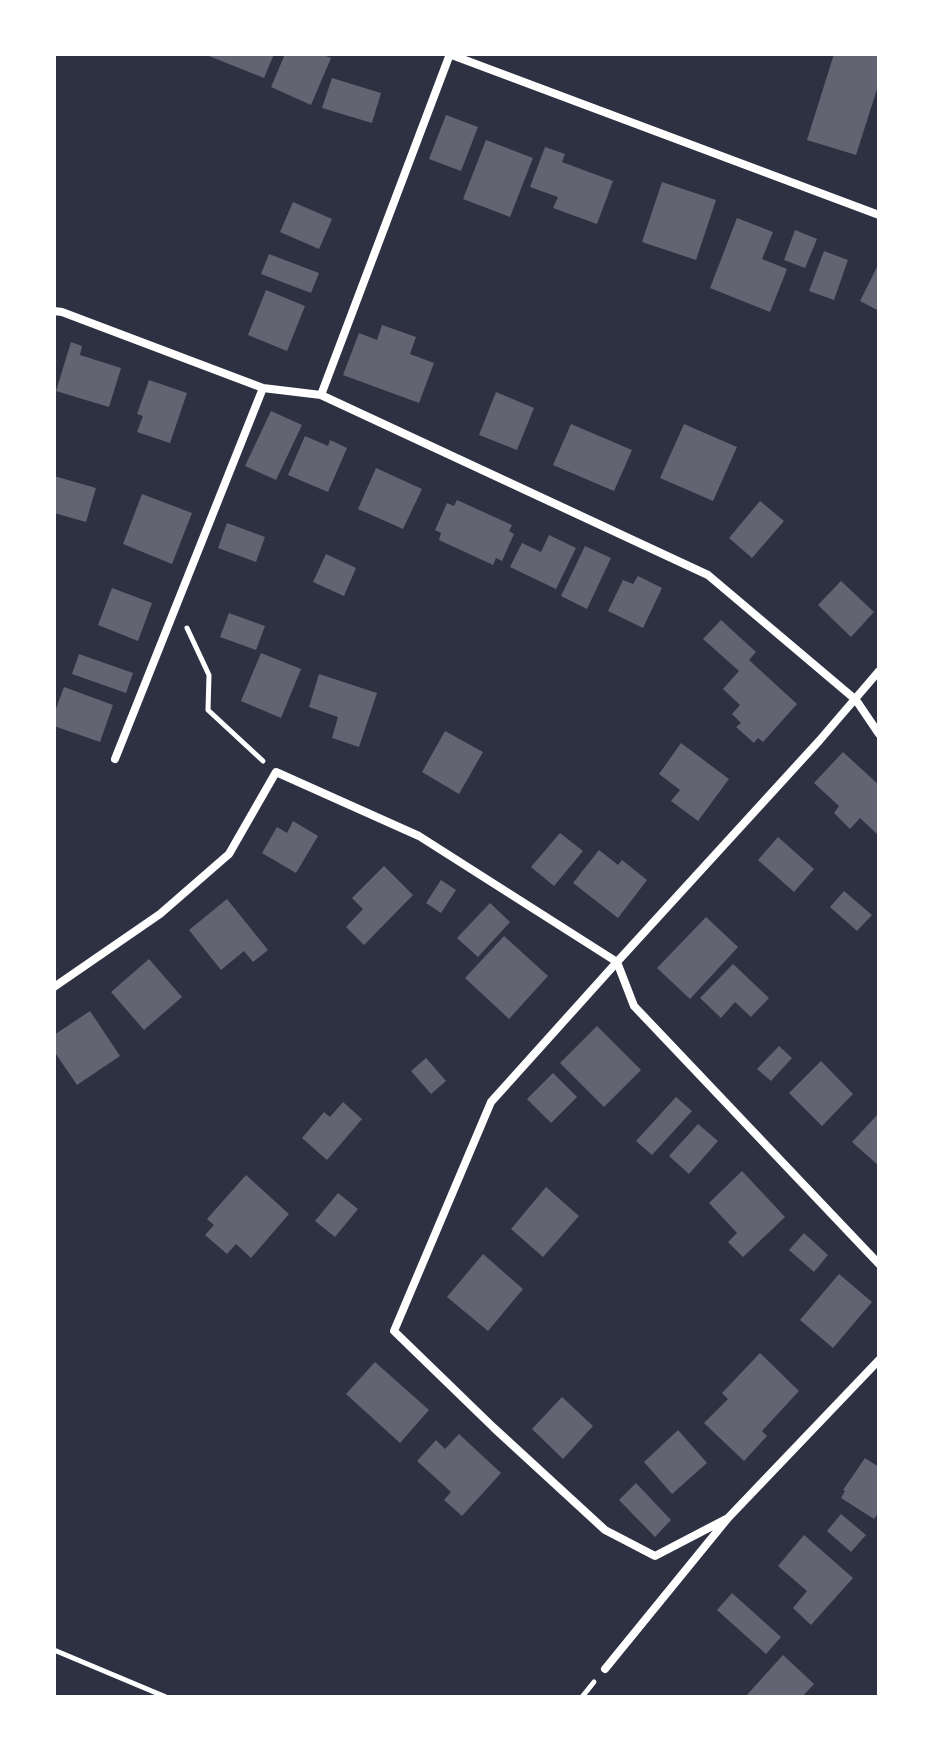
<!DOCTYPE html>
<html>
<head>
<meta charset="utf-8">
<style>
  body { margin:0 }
  #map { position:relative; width:933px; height:1751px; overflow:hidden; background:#2d3142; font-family:"Source Sans 3",sans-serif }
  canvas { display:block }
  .frame { position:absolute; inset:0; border:56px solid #fff; pointer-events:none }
</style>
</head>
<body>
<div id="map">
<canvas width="933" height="1751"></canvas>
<div class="frame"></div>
</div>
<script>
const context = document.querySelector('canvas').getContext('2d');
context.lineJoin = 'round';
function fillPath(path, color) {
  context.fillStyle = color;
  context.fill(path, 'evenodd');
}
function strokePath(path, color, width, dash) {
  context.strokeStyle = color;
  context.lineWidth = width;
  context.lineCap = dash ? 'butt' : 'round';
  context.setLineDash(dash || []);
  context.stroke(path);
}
const building = new Path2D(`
  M 204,54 L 274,54 L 264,78 Z
  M 285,54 L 321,54 L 331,58 L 311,105 L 271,87 Z
  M 834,54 L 879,54 L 879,83 L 856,155 L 807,140 Z
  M 332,78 L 381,93 L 372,123 L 322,108 Z
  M 446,115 L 478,127 L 461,171 L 429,159 Z
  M 486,140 L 533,158 L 510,217 L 463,199 Z
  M 545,147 L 565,154 L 562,162 L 613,181 L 597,224 L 553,208 L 558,197 L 530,187 Z
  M 662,182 L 716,200 L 696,260 L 642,242 Z
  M 293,202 L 332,219 L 319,249 L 280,232 Z
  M 737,218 L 773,232 L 762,259 L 787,269 L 770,312 L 710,288 Z
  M 795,230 L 817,239 L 805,268 L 784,260 Z
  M 824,251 L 848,260 L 834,300 L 809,291 Z
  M 269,254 L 319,273 L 311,293 L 261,274 Z
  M 879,263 L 879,311 L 860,301 Z
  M 266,290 L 305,306 L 287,351 L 248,335 Z
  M 382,325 L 416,337 L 410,354 L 434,363 L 419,403 L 343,375 L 359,333 L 377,340 Z
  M 71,342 L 82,346 L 80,355 L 121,368 L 109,407 L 56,391 Z
  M 149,380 L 187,393 L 170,443 L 137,432 L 143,416 L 137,414 Z
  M 496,392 L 534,408 L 517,450 L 479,435 Z
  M 271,411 L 302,425 L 276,480 L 245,466 Z
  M 571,424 L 632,450 L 614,491 L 553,465 Z
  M 684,424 L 737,447 L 713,501 L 660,478 Z
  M 305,436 L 328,446 L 330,440 L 347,448 L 328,492 L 288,475 Z
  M 376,468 L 422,489 L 403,529 L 358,509 Z
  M 54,476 L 96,488 L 86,522 L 54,513 Z
  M 142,494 L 192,513 L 172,564 L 123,544 Z
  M 457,500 L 512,525 L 509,531 L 514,534 L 502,561 L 496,558 L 493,565 L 439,540 L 441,533 L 435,530 L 447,503 L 454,506 Z
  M 760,501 L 784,521 L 752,558 L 729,538 Z
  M 227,523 L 265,537 L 256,562 L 218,548 Z
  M 549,535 L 576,548 L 556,589 L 510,567 L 522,543 L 541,552 Z
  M 585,546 L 611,558 L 587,609 L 561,596 Z
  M 326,554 L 356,568 L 344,596 L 313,582 Z
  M 638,576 L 662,588 L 643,628 L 608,611 L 623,580 L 633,584 Z
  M 841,581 L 874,612 L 851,637 L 818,605 Z
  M 112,588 L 152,603 L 138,641 L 98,625 Z
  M 229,613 L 265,626 L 256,650 L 220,637 Z
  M 721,620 L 756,652 L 749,660 L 797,704 L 763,742 L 758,738 L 754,743 L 736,727 L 741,723 L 732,714 L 740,705 L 723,689 L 739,671 L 703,639 Z
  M 261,653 L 301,669 L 281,718 L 241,701 Z
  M 79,654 L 133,673 L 126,693 L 72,674 Z
  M 319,674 L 377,693 L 359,747 L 332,738 L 338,717 L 309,707 Z
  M 64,687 L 113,705 L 100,742 L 54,726 L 54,714 Z
  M 445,731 L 483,752 L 459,794 L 422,772 Z
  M 681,743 L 729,779 L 698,821 L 671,801 L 680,790 L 659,774 Z
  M 843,752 L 879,785 L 879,836 L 860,818 L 850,829 L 834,813 L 839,806 L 814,783 Z
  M 293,821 L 318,836 L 296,873 L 262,853 L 277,827 L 287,833 Z
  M 560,833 L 583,851 L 554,886 L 531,867 Z
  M 778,837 L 814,869 L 794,892 L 758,860 Z
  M 599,850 L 618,865 L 622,860 L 647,880 L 618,918 L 573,883 Z
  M 384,866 L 413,895 L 364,945 L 346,927 L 363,909 L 352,898 Z
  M 441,880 L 456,890 L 441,913 L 426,903 Z
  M 844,891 L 872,915 L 857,931 L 830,907 Z
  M 227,899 L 268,950 L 253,962 L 244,951 L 221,970 L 189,930 Z
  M 490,903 L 510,922 L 478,957 L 457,938 Z
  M 706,917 L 738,947 L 690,999 L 657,968 Z
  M 504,936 L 548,976 L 509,1019 L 465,978 Z
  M 149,959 L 182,997 L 144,1030 L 111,992 Z
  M 733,964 L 769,998 L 751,1017 L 735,1002 L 721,1018 L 700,998 Z
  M 90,1011 L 120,1056 L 77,1085 L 54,1051 L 54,1035 Z
  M 597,1026 L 641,1070 L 604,1107 L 560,1063 Z
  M 779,1046 L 792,1058 L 771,1081 L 757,1069 Z
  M 426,1058 L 446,1081 L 431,1094 L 411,1071 Z
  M 821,1061 L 853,1094 L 822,1126 L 789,1093 Z
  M 553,1073 L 577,1097 L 551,1123 L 527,1099 Z
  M 676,1097 L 692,1111 L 652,1155 L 636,1141 Z
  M 343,1102 L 362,1119 L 327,1160 L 302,1138 L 324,1112 L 330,1117 Z
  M 879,1113 L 879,1166 L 852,1142 Z
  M 698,1124 L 718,1141 L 689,1174 L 669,1156 Z
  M 742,1171 L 785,1217 L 743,1257 L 728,1242 L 737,1233 L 709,1203 Z
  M 246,1175 L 289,1214 L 251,1258 L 236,1244 L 227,1254 L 205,1235 L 214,1225 L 207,1219 Z
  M 546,1187 L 579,1216 L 543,1257 L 511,1229 Z
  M 338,1193 L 358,1209 L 335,1237 L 315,1221 Z
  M 804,1233 L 828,1255 L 814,1272 L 789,1250 Z
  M 483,1254 L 523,1289 L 488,1331 L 447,1297 Z
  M 839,1274 L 872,1302 L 833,1348 L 800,1320 Z
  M 760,1353 L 799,1391 L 762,1431 L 767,1436 L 744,1461 L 704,1423 L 728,1399 L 722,1393 Z
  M 375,1362 L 429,1410 L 400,1443 L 346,1394 Z
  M 562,1397 L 593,1426 L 563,1459 L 532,1429 Z
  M 678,1430 L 707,1463 L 672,1494 L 644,1462 Z
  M 459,1434 L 501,1473 L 462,1516 L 444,1500 L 451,1492 L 417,1461 L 436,1440 L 445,1449 Z
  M 865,1458 L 879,1467 L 879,1512 L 874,1519 L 841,1498 L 845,1491 L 843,1490 Z
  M 636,1483 L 671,1520 L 655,1537 L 619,1500 Z
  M 841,1514 L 866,1535 L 851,1552 L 827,1531 Z
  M 804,1535 L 853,1578 L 811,1625 L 793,1608 L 807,1591 L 778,1566 Z
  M 732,1593 L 781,1637 L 766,1654 L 717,1610 Z
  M 783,1655 L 814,1684 L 802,1697 L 745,1697 Z`);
const path = new Path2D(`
  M 187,628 L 209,675 L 208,710 L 263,761
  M 54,1650 L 166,1697
  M 582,1697 L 594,1682`);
const minor = new Path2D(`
  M 449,54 L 879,215
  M 54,311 L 62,312 L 263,388 L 321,395 L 708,575 L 856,700 L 879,734
  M 321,395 L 450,54
  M 115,759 L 263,388
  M 54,987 L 160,914 L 229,854 L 276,772 L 419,836 L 617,962 L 634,1006 L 879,1264
  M 728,1518 L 655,1556 L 605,1530 L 494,1428 L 394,1331 L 491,1102 L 617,962 L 819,741 L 879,671
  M 605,1669 L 728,1518 L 879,1360`);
fillPath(building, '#626471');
strokePath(path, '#fff', 5);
strokePath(minor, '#fff', 8);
</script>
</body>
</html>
